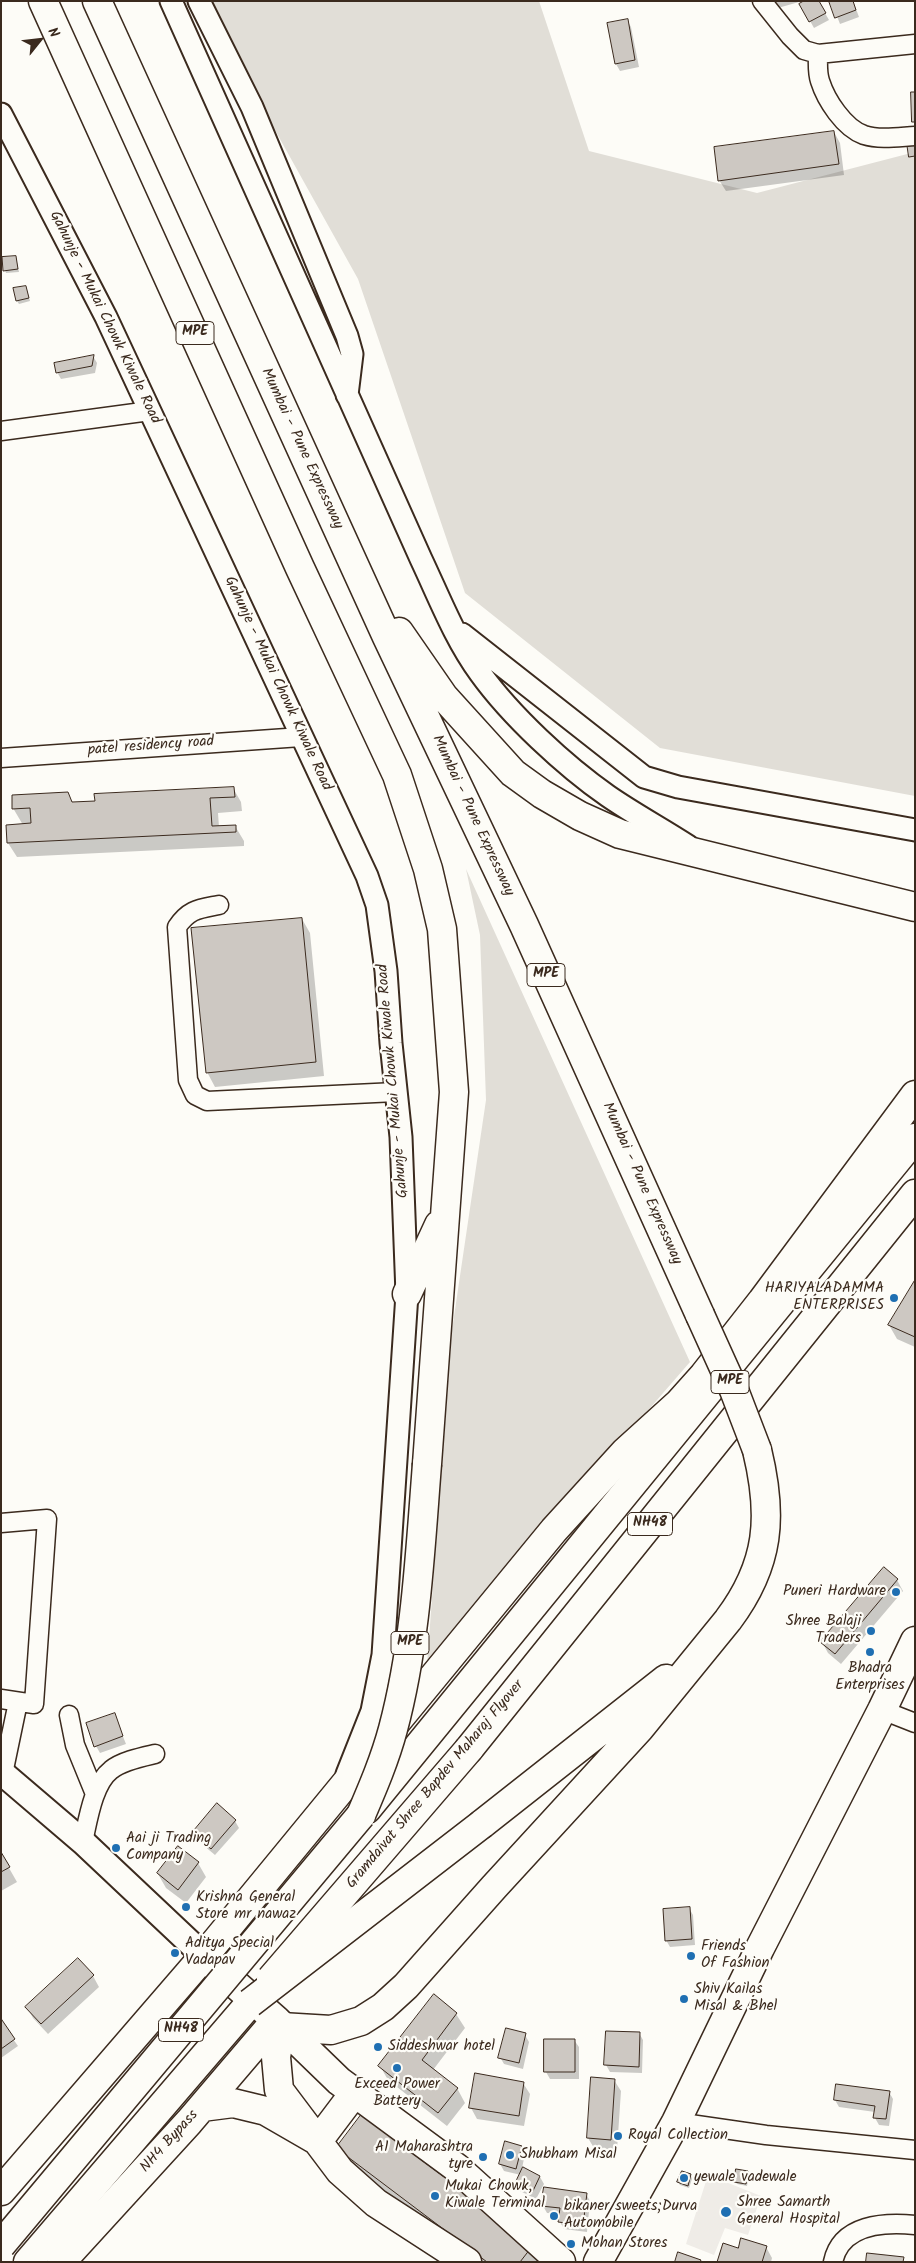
<!DOCTYPE html>
<html>
<head>
<meta charset="utf-8">
<style>
  body { margin:0 }
  #map { position:relative; width:916px; height:2263px; overflow:hidden; background:#fdfcf7; font-family:Kalam,sans-serif }
  canvas { display:block }
  .frame { position:absolute; inset:0; border:2px solid #3b2a1e; pointer-events:none }
  .north { position:absolute; left:15px; top:15px; width:50px; height:50px; -webkit-text-stroke:4px #fdfcf7; paint-order:stroke; rotate:61deg; font-size:14px; font-weight:700; line-height:20px; text-align:center; color:#3b2a1e }
  .north::after { content:''; display:block; margin:auto; width:18px; height:22px; background:#3b2a1e; clip-path:polygon(50% 0,100% 100%,50% 72%,0 100%) }
</style>
</head>
<body>
<div id="map">
<canvas width="916" height="2263"></canvas>
<div class="frame"></div>
<div class="north">N</div>
</div>
<script>
const context = document.querySelector('canvas').getContext('2d');
context.lineJoin = 'round';
function fillPath(path, color) {
  context.fillStyle = color;
  context.fill(path, 'evenodd');
}
function strokePath(path, color, width, dash) {
  context.strokeStyle = color;
  context.lineWidth = width;
  context.lineCap = dash ? 'butt' : 'round';
  context.setLineDash(dash || []);
  context.stroke(path);
}
function write(font, color, halo, rows, align = 'center') {
  context.font = font + ' Kalam,sans-serif';
  context.lineWidth = 4.5;
  context.setLineDash([]);
  context.textBaseline = 'middle';
  context.strokeStyle = halo;
  context.fillStyle = color;
  for (const [text, x, y, turn = 0] of rows) {
    context.save();
    context.translate(x, y);
    context.rotate((+turn || 0) * Math.PI / 180);
    context.textAlign = isNaN(turn) ? turn : align;
    if (halo) context.strokeText(text, 0, 0);
    context.fillText(text, 0, 0);
    context.restore();
  }
}
const built = new Path2D(`
  M 708,2175 L 761,2196 L 748,2235 L 725,2228 L 714,2255 L 686,2244 Z`);
const green = new Path2D(`
  M 203,1 L 539,1 L 589,151 L 757,193 L 915,152 L 915,796 L 660,748 L 465,593 L 358,279 Z
  M 466,869 L 690,1362 L 427,1665 L 452,1330 L 486,1100 L 480,935 Z`);
const shadow = new Path2D(`
  M 774,1 L 799,1 L 799,2 L 778,8 Z
  M 818,1 L 829,20 L 814,28 L 801,5 Z
  M 831,1 L 853,1 L 859,17 L 840,24 Z
  M 627,20 L 631,27 L 639,67 L 620,71 L 616,64 Z
  M 834,132 L 840,143 L 844,175 L 726,191 L 719,180 Z
  M 16,257 L 19,272 L 6,273 L 5,270 Z
  M 26,287 L 30,301 L 19,304 L 17,301 Z
  M 93,356 L 97,363 L 95,373 L 61,379 L 57,372 Z
  M 233,788 L 241,802 L 242,811 L 218,813 L 219,827 L 235,826 L 244,841 L 244,846 L 17,857 L 8,843 L 23,825 L 13,808 L 68,794 L 73,803 Z
  M 302,919 L 310,933 L 324,1076 L 215,1087 L 207,1072 Z
  M 915,1283 L 915,1347 L 897,1339 L 889,1325 Z
  M 897,1580 L 903,1591 L 841,1664 L 828,1653 L 822,1642 Z
  M 114,1714 L 126,1744 L 100,1753 L 96,1746 Z
  M 235,1821 L 239,1828 L 215,1855 L 197,1840 L 193,1833 Z
  M 1,1854 L 17,1882 L 1,1891 Z
  M 198,1863 L 206,1877 L 186,1903 L 166,1888 L 158,1874 Z
  M 689,1908 L 693,1915 L 695,1945 L 670,1947 L 666,1940 Z
  M 93,1976 L 99,1987 L 48,2034 L 33,2018 L 27,2007 Z
  M 456,2014 L 465,2028 L 433,2070 L 457,2088 L 465,2103 L 447,2126 L 388,2080 L 380,2066 Z
  M 1,2022 L 18,2046 L 1,2058 Z
  M 639,2033 L 643,2040 L 642,2073 L 610,2072 L 606,2065 Z
  M 525,2035 L 529,2042 L 523,2069 L 504,2064 L 500,2057 Z
  M 574,2040 L 579,2047 L 579,2079 L 550,2079 L 546,2072 Z
  M 614,2080 L 621,2091 L 617,2150 L 594,2148 L 588,2138 Z
  M 523,2083 L 530,2094 L 524,2126 L 477,2119 L 471,2108 Z
  M 889,2092 L 893,2099 L 889,2126 L 879,2125 L 875,2118 L 875,2112 L 839,2107 L 835,2100 Z
  M 361,2116 L 541,2259 L 539,2262 L 478,2262 L 346,2162 L 338,2148 Z
  M 521,2147 L 525,2154 L 521,2173 L 540,2177 L 544,2184 L 536,2199 L 520,2191 L 516,2184 L 521,2175 L 504,2171 L 500,2164 Z
  M 747,2172 L 749,2175 L 747,2186 L 737,2184 L 735,2181 Z
  M 691,2176 L 692,2179 L 689,2188 L 680,2185 L 678,2182 Z
  M 586,2194 L 590,2201 L 587,2232 L 564,2229 L 560,2222 L 561,2214 L 547,2213 L 543,2206 Z
  M 766,2247 L 772,2258 L 771,2262 L 718,2262 L 739,2249 Z`);
const building = new Path2D(`
  M 804,1 L 819,1 L 826,13 L 809,22 L 799,4 Z
  M 829,1 L 853,1 L 856,10 L 835,18 Z
  M 628,19 L 635,60 L 615,64 L 607,23 Z
  M 911,92 L 915,92 L 915,122 L 912,122 Z
  M 834,131 L 839,164 L 718,181 L 714,147 Z
  M 907,143 L 915,143 L 915,156 L 909,157 Z
  M 16,256 L 18,269 L 3,271 L 2,257 Z
  M 26,286 L 29,298 L 16,301 L 13,288 Z
  M 94,355 L 92,366 L 56,373 L 54,363 Z
  M 234,787 L 235,797 L 210,798 L 212,826 L 236,825 L 236,832 L 7,843 L 6,825 L 31,823 L 30,808 L 12,809 L 12,795 L 68,792 L 72,802 L 95,801 L 94,794 Z
  M 302,918 L 316,1062 L 206,1073 L 191,928 Z
  M 915,1280 L 915,1337 L 888,1325 Z
  M 884,1567 L 898,1579 L 835,1654 L 820,1642 Z
  M 115,1713 L 123,1736 L 94,1747 L 86,1723 Z
  M 217,1803 L 236,1820 L 211,1849 L 192,1833 Z
  M 178,1846 L 199,1862 L 178,1890 L 157,1873 Z
  M 1,1852 L 10,1867 L 1,1872 Z
  M 690,1907 L 692,1939 L 665,1941 L 663,1909 Z
  M 78,1958 L 94,1975 L 41,2024 L 25,2007 Z
  M 434,1994 L 457,2013 L 422,2060 L 458,2088 L 438,2113 L 378,2066 Z
  M 2,2020 L 15,2039 L 1,2049 L 1,2021 Z
  M 506,2028 L 526,2033 L 519,2063 L 498,2058 Z
  M 606,2031 L 640,2032 L 639,2067 L 604,2065 Z
  M 544,2039 L 575,2039 L 575,2072 L 544,2072 Z
  M 475,2073 L 524,2082 L 519,2116 L 469,2108 Z
  M 591,2077 L 615,2079 L 611,2140 L 587,2138 Z
  M 836,2084 L 890,2091 L 886,2119 L 873,2118 L 875,2106 L 834,2100 Z
  M 361,2115 L 534,2244 L 520,2262 L 487,2262 L 336,2148 Z
  M 505,2141 L 522,2146 L 516,2169 L 499,2164 Z
  M 523,2167 L 540,2176 L 532,2193 L 515,2184 Z
  M 736,2169 L 748,2171 L 746,2184 L 734,2182 Z
  M 682,2171 L 691,2174 L 688,2186 L 677,2182 Z
  M 544,2187 L 587,2193 L 583,2225 L 558,2222 L 560,2208 L 541,2206 Z
  M 741,2238 L 767,2246 L 762,2262 L 717,2262 L 723,2243 L 738,2248 Z
  M 678,2252 L 701,2260 L 700,2262 L 675,2262 Z
  M 867,2253 L 904,2257 L 903,2262 L 866,2262 Z`);
const minor = new Path2D(`
  M 762,1 L 790,36 L 804,50 L 818,54 L 915,44
  M 818,54 C 818,63 817,72 820,81 C 826,100 844,128 864,135 C 880,140 898,137 915,136
  M 1,431 L 150,411
  M 1,758 L 301,737
  M 219,905 C 199,909 189,909 177,927 L 188,1080 L 195,1095 L 207,1101 L 396,1092
  M 1,1523 L 47,1519 L 34,1704 L 1,1699
  M 882,1710 L 915,1723
  M 69,1715 L 75,1745 L 95,1794
  M 3,1774 L 18,1702
  M 83,1842 C 88,1820 93,1784 111,1770 C 122,1761 142,1757 155,1754
  M 676,2122 L 766,2135 L 915,2150
  M 833,2262 C 841,2224 884,2222 915,2225`);
const tertiary = new Path2D(`
  M 171,1 L 421,559 C 439,597 455,639 480,673 C 511,716 565,766 608,796 C 634,814 662,829 688,846
  M 199,1 L 252,107 L 347,336 L 352,354 L 347,395
  M 1,114 L 106,317 L 367,876 L 377,905 L 386,971 L 391,1043 L 401,1137 L 407,1294 L 383,1655 L 372,1711 L 347,1774
  M 462,634 L 644,777 L 678,787 L 915,830`);
const secondary = new Path2D(`
  M 1,1772 L 83,1842 L 204,1956`);
const primary = new Path2D(`
  M 209,1961 L 276,2020 L 339,2081 L 457,2168 L 561,2262
  M 281,2027 L 276,2057 L 279,2090 L 340,2171 L 376,2203 L 467,2262
  M 202,2107 L 233,2103 L 266,2111 L 318,2141 L 355,2092
  M 1,2191 L 204,1956 L 554,1530 L 625,1452 L 678,1404 L 704,1375 L 762,1301 L 915,1095
  M 61,2262 L 189,2122 L 276,2020
  M 598,2262 L 676,2122 L 760,1948 L 882,1710 L 915,1641`);
const trunk = new Path2D(`
  M 469,1749 L 915,1194
  M 367,1809 L 915,1138
  M 28,2262 L 250,2003`);
const motorway = new Path2D(`
  M 43,1 L 300,568 L 397,775 L 428,869 L 442,929 L 454,1092 L 427,1464
  M 97,1 L 387,637 L 524,925 L 700,1315
  M 399,632 L 444,697 L 513,773 L 542,794 L 580,816 L 620,834 L 915,907
  M 407,1294 L 439,1225
  M 482,1824 L 666,1679
  M 281,2027 L 331,2030 L 361,2021 L 383,2007 L 406,1986 L 494,1887 L 640,1728 L 728,1620 C 770,1564 773,1516 757,1450`);
const trunkBridge = new Path2D(`
  M 271,1979 L 469,1749
  M 1,2245 L 361,1815`);
const motorwayBridge = new Path2D(`
  M 700,1315 L 734,1390 L 757,1450
  M 361,1815 C 373,1787 385,1759 393,1729 C 416,1643 420,1553 427,1464
  M 250,2003 L 482,1824`);
const markers = [
  [894,1298,5,"#1f6fb2"],
  [896,1592,5,"#1f6fb2"],
  [871,1631,5,"#1f6fb2"],
  [870,1652,5,"#1f6fb2"],
  [116,1848,5,"#1f6fb2"],
  [186,1907,5,"#1f6fb2"],
  [175,1953,5,"#1f6fb2"],
  [691,1956,5,"#1f6fb2"],
  [684,1999,5,"#1f6fb2"],
  [378,2047,5,"#1f6fb2"],
  [397,2068,5,"#1f6fb2"],
  [618,2136,5,"#1f6fb2"],
  [510,2155,5,"#1f6fb2"],
  [483,2157,5,"#1f6fb2"],
  [684,2178,5,"#1f6fb2"],
  [435,2196,5,"#1f6fb2"],
  [726,2212,6,"#1f6fb2"],
  [554,2216,5,"#1f6fb2"],
  [571,2244,5,"#1f6fb2"]
];
const shields = [
  [195,333,38],
  [546,975,38],
  [730,1382,38],
  [650,1524,45],
  [410,1643,38],
  [181,2030,45]
];
const shieldNames = [
  ["MPE",195,333],
  ["MPE",546,975],
  ["MPE",730,1382],
  ["NH48",650,1524],
  ["MPE",410,1643],
  ["NH48",181,2030]
];
const streetNames = [
  ["Gahunje - Mukai Chowk Kiwale Road",104,318,64],
  ["Mumbai - Pune Expressway",301,449,65],
  ["Gahunje - Mukai Chowk Kiwale Road",277,684,65],
  ["patel residency road",151,747,-4],
  ["Mumbai - Pune Expressway",472,816,65],
  ["Gahunje - Mukai Chowk Kiwale Road",394,1081,-95],
  ["Mumbai - Pune Expressway",641,1184,66],
  ["Gramdaivat Shree Bapdev Maharaj Flyover",436,1785,-50],
  ["NH4 Bypass",170,2142,-48]
];
const poiNames = [
  ["HARIYALADAMMA",884,1289,"right"],
  ["ENTERPRISES",884,1306,"right"],
  ["Puneri Hardware",886,1592,"right"],
  ["Shree Balaji",861,1622,"right"],
  ["Traders",861,1639,"right"],
  ["Bhadra",870,1669,"center"],
  ["Enterprises",870,1686,"center"],
  ["Aai ji Trading",126,1839],
  ["Company",126,1856],
  ["Krishna General",196,1898],
  ["Store mr nawaz",196,1915],
  ["Aditya Special",185,1944],
  ["Vadapav",185,1961],
  ["Friends",701,1947],
  ["Of Fashion",701,1964],
  ["Shiv Kailas",694,1990],
  ["Misal & Bhel",694,2007],
  ["Siddeshwar hotel",388,2047],
  ["Exceed Power",397,2085,"center"],
  ["Battery",397,2102,"center"],
  ["Royal Collection",628,2136],
  ["A1 Maharashtra",473,2148,"right"],
  ["tyre",473,2165,"right"],
  ["Shubham Misal",520,2155],
  ["yewale vadewale",694,2178],
  ["Mukai Chowk,",445,2187],
  ["Kiwale Terminal",445,2204],
  ["Shree Samarth",737,2203],
  ["General Hospital",737,2220],
  ["bikaner sweets;Durva",564,2207],
  ["Automobile",564,2224],
  ["Mohan Stores",581,2244]
];
fillPath(built, '#efece7');
fillPath(green, '#e1ded7');
fillPath(shadow, '#0003');
fillPath(building, '#cdc8c2');
strokePath(building, '#3b2a1e', 1);
strokePath(minor, '#3b2a1e', 21);
strokePath(tertiary, '#3b2a1e', 25);
strokePath(secondary, '#3b2a1e', 28);
strokePath(primary, '#3b2a1e', 31);
strokePath(trunk, '#3b2a1e', 31);
strokePath(motorway, '#3b2a1e', 31);
strokePath(minor, '#fdfcf7', 18);
strokePath(tertiary, '#fdfcf7', 21);
strokePath(secondary, '#fdfcf7', 24);
strokePath(primary, '#fdfcf7', 28);
strokePath(trunk, '#fdfcf7', 28);
strokePath(motorway, '#fdfcf7', 28);
strokePath(trunkBridge, '#3b2a1e', 31, []);
strokePath(motorwayBridge, '#3b2a1e', 31, []);
strokePath(trunkBridge, '#fdfcf7', 28);
strokePath(motorwayBridge, '#fdfcf7', 28);
for (const [x, y, r, color] of markers) {
  const dot = new Path2D();
  dot.arc(x, y, r, 0, 2 * Math.PI);
  context.fillStyle = color;
  context.fill(dot);
  strokePath(dot, '#fdfcf7', 2);
}
for (const [x, y, w] of shields) {
  const box = new Path2D();
  box.roundRect(x - w / 2, y - 11.5, w, 23, 4);
  context.fillStyle = '#fdfcf7';
  context.fill(box);
  strokePath(box, '#3b2a1e', 1);
}
write('bold 14px', '#3b2a1e', null, shieldNames);
write('15px', '#3b2a1e', '#fdfcf7', streetNames);
write('15px', '#3b2a1e', '#fdfcf7', poiNames, 'left');
</script>
</body>
</html>
